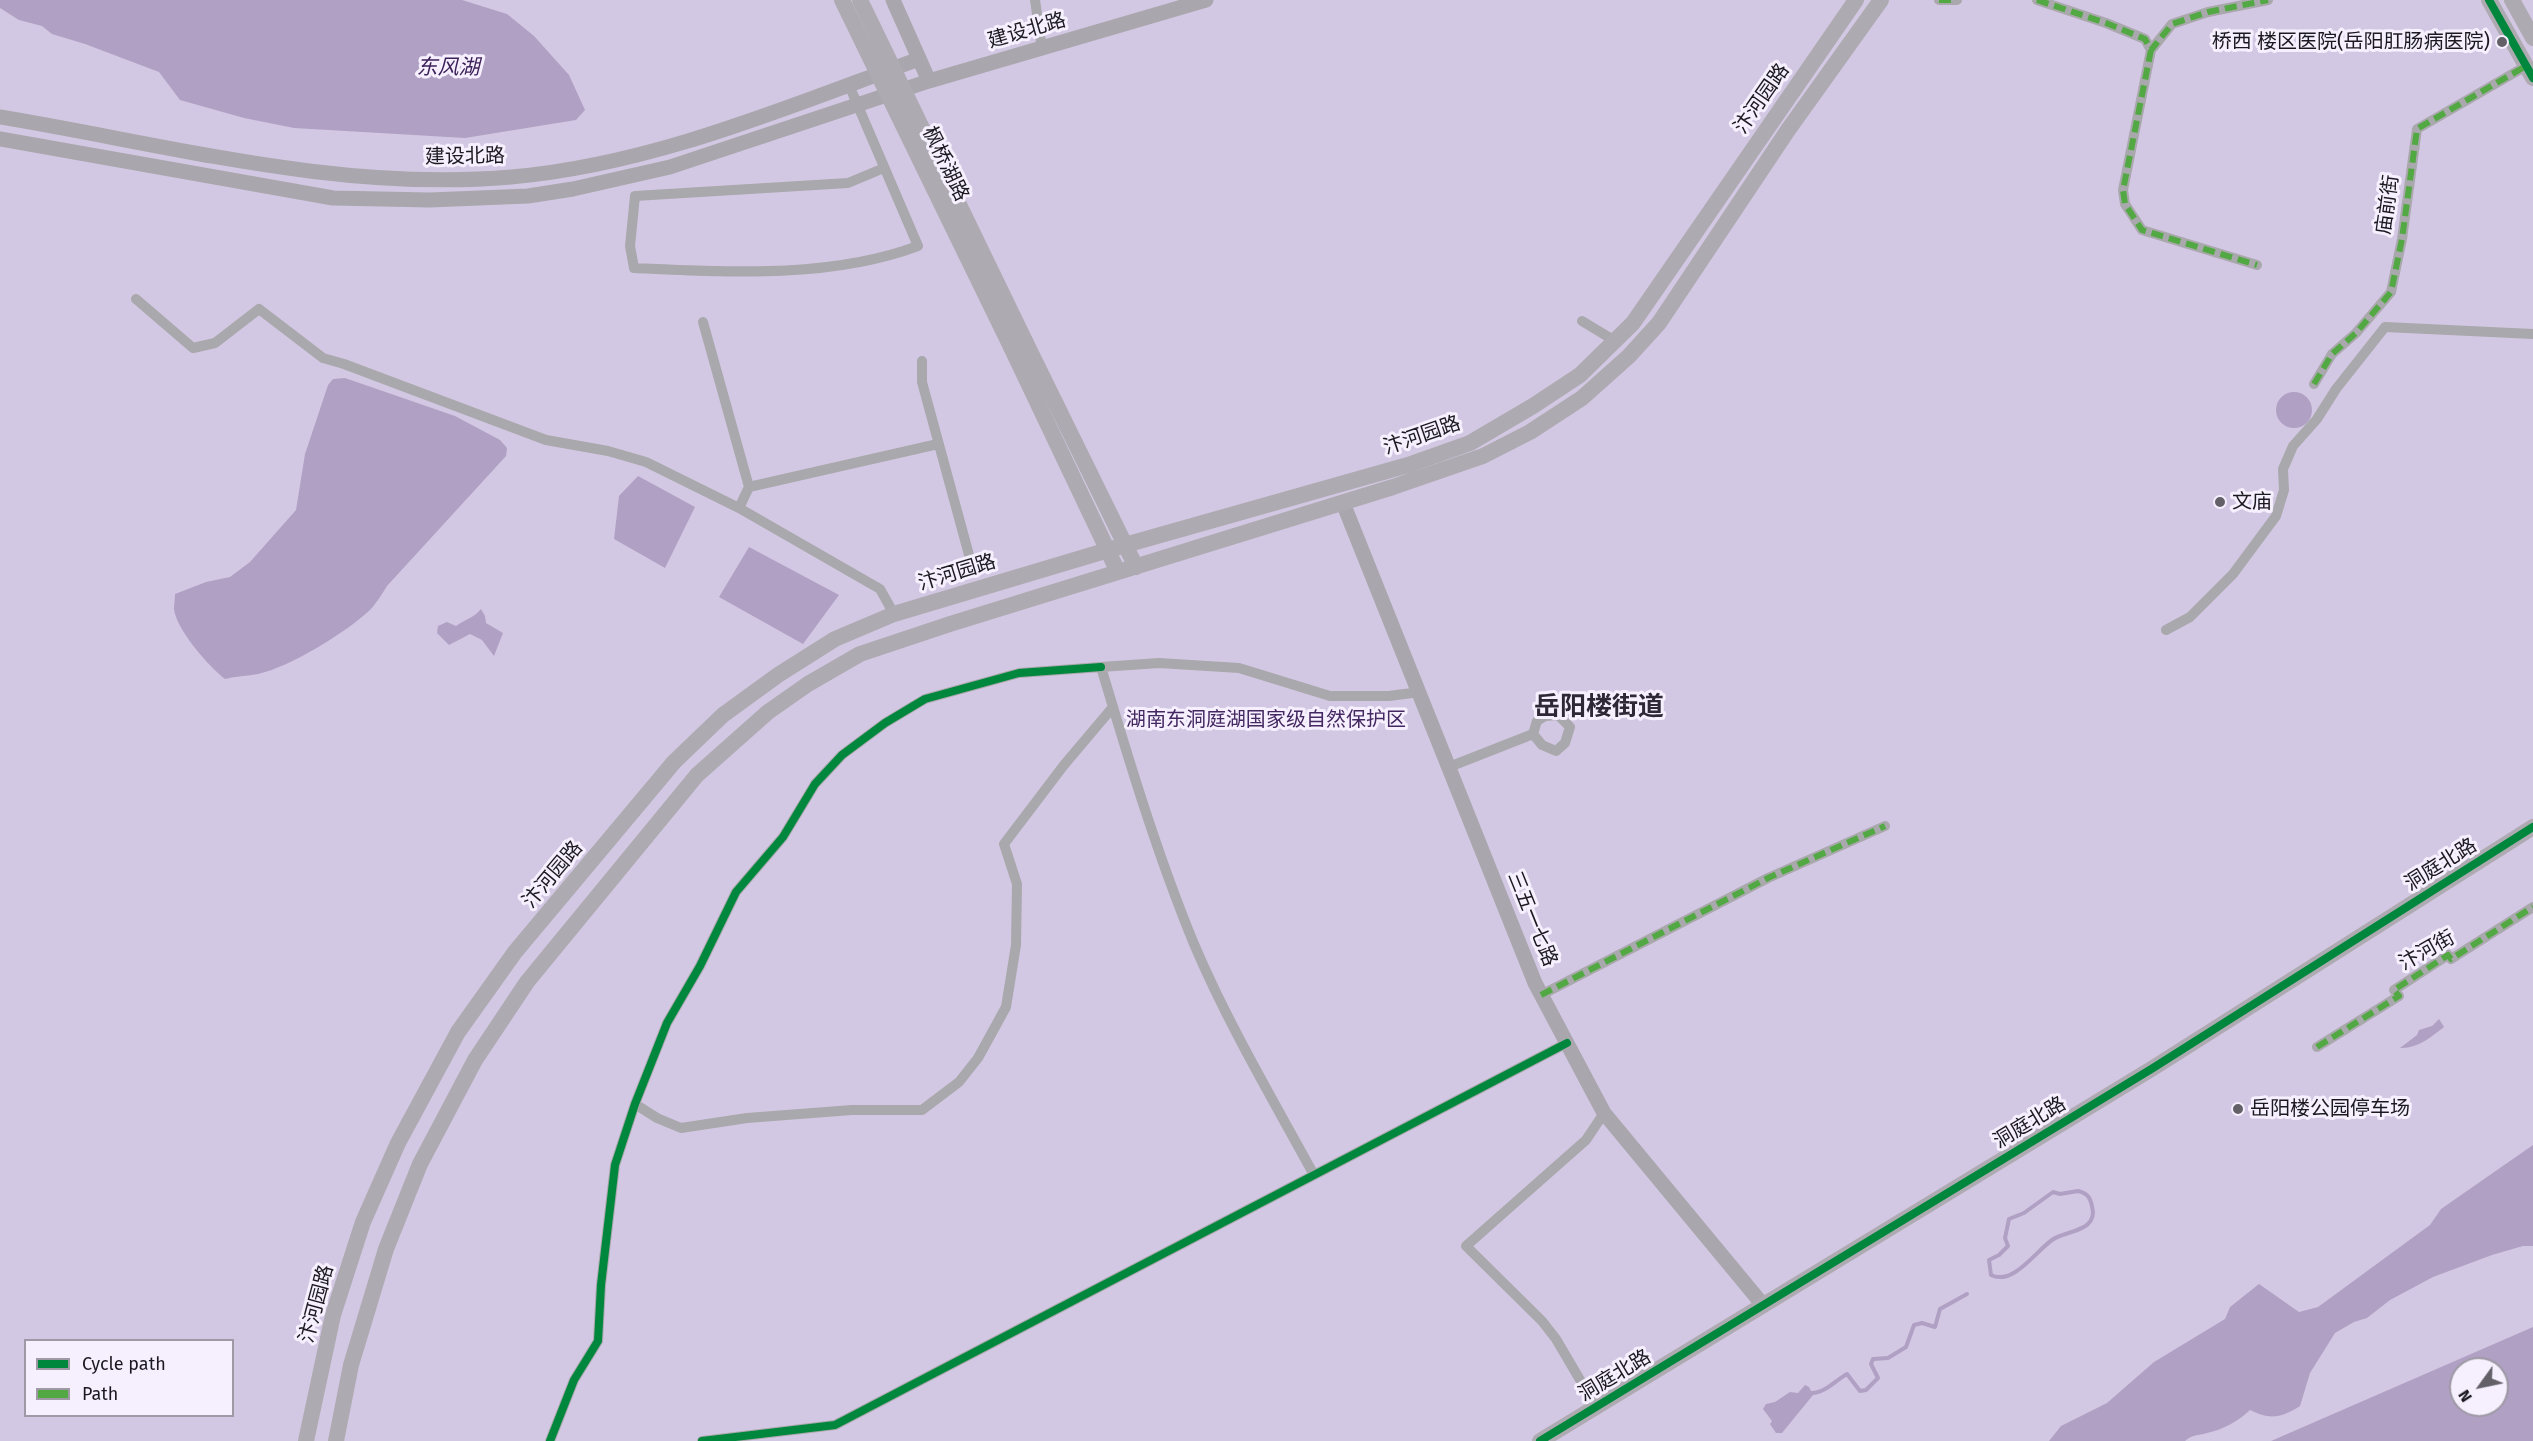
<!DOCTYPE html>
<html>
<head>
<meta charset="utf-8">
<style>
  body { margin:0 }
  #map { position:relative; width:2533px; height:1441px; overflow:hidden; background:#eae5f0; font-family:"Fira Sans",sans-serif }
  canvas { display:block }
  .legend { position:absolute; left:24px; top:1339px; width:210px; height:78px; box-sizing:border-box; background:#f5effe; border:2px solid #9e99a5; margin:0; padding:8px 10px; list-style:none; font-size:18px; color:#1b181f }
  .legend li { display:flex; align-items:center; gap:12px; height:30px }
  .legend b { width:30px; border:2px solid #9e99a5 }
  .north { position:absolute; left:2449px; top:1357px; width:60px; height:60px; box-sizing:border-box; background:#f5effe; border:2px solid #9e99a5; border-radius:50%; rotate:237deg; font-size:16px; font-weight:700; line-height:24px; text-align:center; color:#1b181f }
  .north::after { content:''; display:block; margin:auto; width:21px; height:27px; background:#636068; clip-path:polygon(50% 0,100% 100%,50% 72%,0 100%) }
</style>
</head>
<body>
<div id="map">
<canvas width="2533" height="1441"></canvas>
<ul class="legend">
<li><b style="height:8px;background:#00873e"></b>Cycle path</li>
<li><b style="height:8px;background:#52a943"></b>Path</li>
</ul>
<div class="north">N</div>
</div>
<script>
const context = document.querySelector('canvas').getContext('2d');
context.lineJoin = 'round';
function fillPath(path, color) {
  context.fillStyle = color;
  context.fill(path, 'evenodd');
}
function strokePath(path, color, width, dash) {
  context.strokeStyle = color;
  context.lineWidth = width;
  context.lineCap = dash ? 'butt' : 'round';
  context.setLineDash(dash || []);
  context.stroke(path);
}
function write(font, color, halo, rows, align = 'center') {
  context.font = font + ' "Fira Sans","Noto Sans SC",sans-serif';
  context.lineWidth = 6;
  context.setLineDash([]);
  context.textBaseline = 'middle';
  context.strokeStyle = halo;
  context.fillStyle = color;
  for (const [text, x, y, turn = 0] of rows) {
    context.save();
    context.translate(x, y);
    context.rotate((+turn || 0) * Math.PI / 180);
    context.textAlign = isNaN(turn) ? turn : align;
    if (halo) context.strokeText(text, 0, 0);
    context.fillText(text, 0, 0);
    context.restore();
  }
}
const green = new Path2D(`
  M 0,0 L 2533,0 L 2533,1441 L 0,1441 ZM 26,1340 L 232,1340 L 232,1416 L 26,1416 ZM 2461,1369 L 2497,1369 L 2497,1405 L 2461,1405 Z`);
const water = new Path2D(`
  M 0,0 L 462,0 L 507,14 L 534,36 L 569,75 L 585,110 L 576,120 L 465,138 L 294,128 L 244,118 L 180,100 L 159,72 L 85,44 L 52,34 L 42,26 L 19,20 L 0,8 Z
  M 345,378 L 455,416 L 500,440 L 507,448 L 506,456 L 387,586 C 382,594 377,602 371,609 C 347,632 290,667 258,674 C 247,676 236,676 225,679 C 209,667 176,629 174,609 C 174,604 175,599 175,594 L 206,582 L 230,577 L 250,562 L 296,510 L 305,454 L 328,385 L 333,379 Z
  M2276 410a18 18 0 1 1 36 0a18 18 0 1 1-36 0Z
  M 638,476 L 695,507 L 665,568 L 614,539 L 619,496 Z
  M 749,547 L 839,595 L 803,644 L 719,597 Z
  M 481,609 L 485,616 L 486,623 L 503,633 L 494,656 L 482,640 L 470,634 L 449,645 L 437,633 L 438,626 L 447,622 L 456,626 C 465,619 474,618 481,609 Z
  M 2439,1019 L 2444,1027 C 2431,1037 2417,1049 2400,1048 L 2417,1035 L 2419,1030 L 2432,1026 Z
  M 2533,1145 L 2533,1246 L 2523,1246 L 2492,1255 L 2433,1277 L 2390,1300 L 2367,1318 L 2354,1322 L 2335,1333 L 2310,1373 L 2300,1406 C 2281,1418 2270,1420 2250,1410 C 2239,1421 2222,1430 2207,1433 C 2197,1436 2193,1434 2185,1441 L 2049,1441 L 2061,1426 L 2107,1403 L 2154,1362 L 2225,1319 L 2230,1307 L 2259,1284 L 2299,1312 L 2318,1307 L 2430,1225 L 2441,1209 Z
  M 2533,1327 L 2533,1441 L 2271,1441 ZM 2461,1369 L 2497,1369 L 2497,1405 L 2461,1405 Z
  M 1805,1385 L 1809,1387 L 1813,1395 L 1782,1433 L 1776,1433 L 1770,1424 L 1772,1421 L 1763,1409 L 1766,1404 L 1775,1402 L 1790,1392 L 1798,1393 Z`);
const stream = new Path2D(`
  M 2078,1191 C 2087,1193 2090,1197 2092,1206 C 2099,1232 2066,1230 2052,1240 C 2036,1251 2013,1286 1991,1275 L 1989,1260 L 1999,1255 L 2008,1246 L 2005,1238 L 2009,1219 L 2024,1213 L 2053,1192 L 2060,1194 Z
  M 1812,1393 C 1825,1393 1836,1380 1847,1374 L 1860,1391 L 1866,1390 L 1878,1378 L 1871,1364 L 1873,1359 L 1888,1358 L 1906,1347 L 1914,1325 L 1922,1323 L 1935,1327 L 1940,1309 L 1967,1294`);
const street = new Path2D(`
  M 1035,0 L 1042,49
  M 1939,0 L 1957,0
  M 2037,0 L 2106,23 L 2145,39 L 2151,50 L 2172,24 L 2208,12 L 2268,0
  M 2151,50 L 2123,190 L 2125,204 L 2142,230 L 2257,265
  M 849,85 L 918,246 C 830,279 726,272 634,268 L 630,246 L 635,196 L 848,183 L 884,168
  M 136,299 L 193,348 L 215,343 L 259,309 L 323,358 L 344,364 L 546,440 L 608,451 L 646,462 L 739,508 L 880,589 L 894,614
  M 1582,321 L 1615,341
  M 703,322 L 749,487
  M 922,361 L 922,382 L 972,566
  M 2314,384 L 2332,354 L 2356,333 L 2391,292 L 2402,239 L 2417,129 L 2526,66
  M 739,508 L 749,487 L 938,444
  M 2166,630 L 2190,617 L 2233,574 L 2276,516 L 2284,490 L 2283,469 L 2293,446 L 2317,419 L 2336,389 L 2385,327 L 2533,334
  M 1449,767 L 1533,734 L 1537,721 L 1545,716 L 1558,715 L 1570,727 L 1565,743 L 1556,751 L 1542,745 L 1533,734
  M 1541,995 L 1768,878 L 1885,826
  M 2317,1047 L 2399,996 L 2394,990 L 2448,955 L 2451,959 L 2533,907
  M 635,1104 L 657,1118 L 681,1128 L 747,1118 L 852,1110 L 922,1110 L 959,1082 L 978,1058 L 1006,1007 L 1016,945 L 1017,884 L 1004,844 L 1064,765 L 1113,707
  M 1314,1175 C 1273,1100 1227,1022 1194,944 C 1157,854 1129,761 1101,667 L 1159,663 L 1239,668 L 1330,696 L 1389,696 L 1420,692
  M 1596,1407 L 1556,1339 L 1542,1321 L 1466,1246 L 1586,1140 L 1604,1113
  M 550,1441 L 574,1380 L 598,1341 L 601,1285 L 615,1165 L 635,1104 L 667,1023 L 700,966 L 736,892 L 783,837 L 815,784 L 842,755 L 885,723 L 925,699 L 1019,673 L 1101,667
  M 702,1441 L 835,1425 L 1567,1043`);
const secondary = new Path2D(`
  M 893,0 L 929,81
  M 0,117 C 169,145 338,192 511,177 C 652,165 787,107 919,59
  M 0,139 L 333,198 L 430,200 L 528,196 L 573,189 L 670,167 L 929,81 L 1206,0
  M 1343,503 L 1535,983 L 1604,1113 L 1763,1305`);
const primary = new Path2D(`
  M 2489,0 L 2533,78
  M 2512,0 L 2533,38
  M 1026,343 L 1136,567
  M 1011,347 L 1118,572
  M 306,1441 L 333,1315 L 363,1222 L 398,1143 L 458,1032 L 515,952 L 674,762 L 723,715 L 778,675 L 835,639 L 894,614 L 1125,545 L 1408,465 L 1470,443 L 1533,406 L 1580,375 L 1633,323 L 1856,0
  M 336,1441 L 351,1365 L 386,1249 L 420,1164 L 475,1060 L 527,982 L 697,775 L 768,712 L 808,684 L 860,654 L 950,624 L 1393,487 L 1483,456 L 1530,432 L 1582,398 L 1629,356 L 1659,323 L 1788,130 L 1881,0
  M 1540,1441 L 2153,1068 L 2533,827`);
const primaryBridge = new Path2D(`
  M 842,0 L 1011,347
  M 860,0 L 1026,343`);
const quiet = new Path2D(`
  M 1939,0 L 1957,0
  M 2037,0 L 2106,23 L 2145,39 L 2151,50 L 2172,24 L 2208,12 L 2268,0
  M 2151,50 L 2123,190 L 2125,204 L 2142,230 L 2257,265
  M 2314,384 L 2332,354 L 2356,333 L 2391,292 L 2402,239 L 2417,129 L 2526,66
  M 1541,995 L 1768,878 L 1885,826
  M 2317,1047 L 2399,996 L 2394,990 L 2448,955 L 2451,959 L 2533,907`);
const cycleway = new Path2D(`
  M 2489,0 L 2533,78
  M 550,1441 L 574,1380 L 598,1341 L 601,1285 L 615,1165 L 635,1104 L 667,1023 L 700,966 L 736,892 L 783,837 L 815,784 L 842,755 L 885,723 L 925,699 L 1019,673 L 1101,667
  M 702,1441 L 835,1425 L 1567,1043
  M 1540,1441 L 2153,1068 L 2533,827`);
const markers = [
  [2502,42,6,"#636068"],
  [2220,502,6,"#636068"],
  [2238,1109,6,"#636068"]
];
const streetNames = [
  ["建设北路",1027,31,-16],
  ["汴河园路",1762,99,-55],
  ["建设北路",465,157,-1],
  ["枫桥湖路",945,164,64],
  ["庙前街",2388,205,-82],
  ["汴河园路",1422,436,-19],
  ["汴河园路",957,573,-17],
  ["洞庭北路",2441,865,-32],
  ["汴河园路",553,875,-50],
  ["三五一七路",1532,919,68],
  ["汴河街",2427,951,-29],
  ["洞庭北路",2030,1123,-31],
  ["汴河园路",317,1304,-75],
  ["洞庭北路",1615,1376,-31]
];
const poiNames = [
  ["桥西 楼区医院(岳阳肛肠病医院)",2490,42,"right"],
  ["文庙",2232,502],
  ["岳阳楼公园停车场",2250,1109]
];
const parkNames = [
  ["湖南东洞庭湖国家级自然保护区",1266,720]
];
const waterNames = [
  ["东风湖",448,68]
];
const districtNames = [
  ["岳阳楼街道",1599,708]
];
fillPath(green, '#d3c8e3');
fillPath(water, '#b0a0c3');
strokePath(stream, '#b0a0c3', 4);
strokePath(street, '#a9a8ac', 10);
strokePath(secondary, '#a9a7ad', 15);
strokePath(primary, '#aeaab1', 16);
strokePath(primaryBridge, '#aeaab1', 16);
strokePath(quiet, '#52a943', 6, [12, 6]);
strokePath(cycleway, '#00873e', 8);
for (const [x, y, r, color] of markers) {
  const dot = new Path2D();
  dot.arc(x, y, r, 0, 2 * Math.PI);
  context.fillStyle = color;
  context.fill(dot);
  strokePath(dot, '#f5effe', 2);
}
write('20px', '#1b181f', '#f5effe', streetNames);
write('20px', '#1b181f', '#f5effe', poiNames, 'left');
write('20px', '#442861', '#f5effe', parkNames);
write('italic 21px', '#3d2159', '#f5effe', waterNames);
write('bold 26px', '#2e2836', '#f5effe', districtNames);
</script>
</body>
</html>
